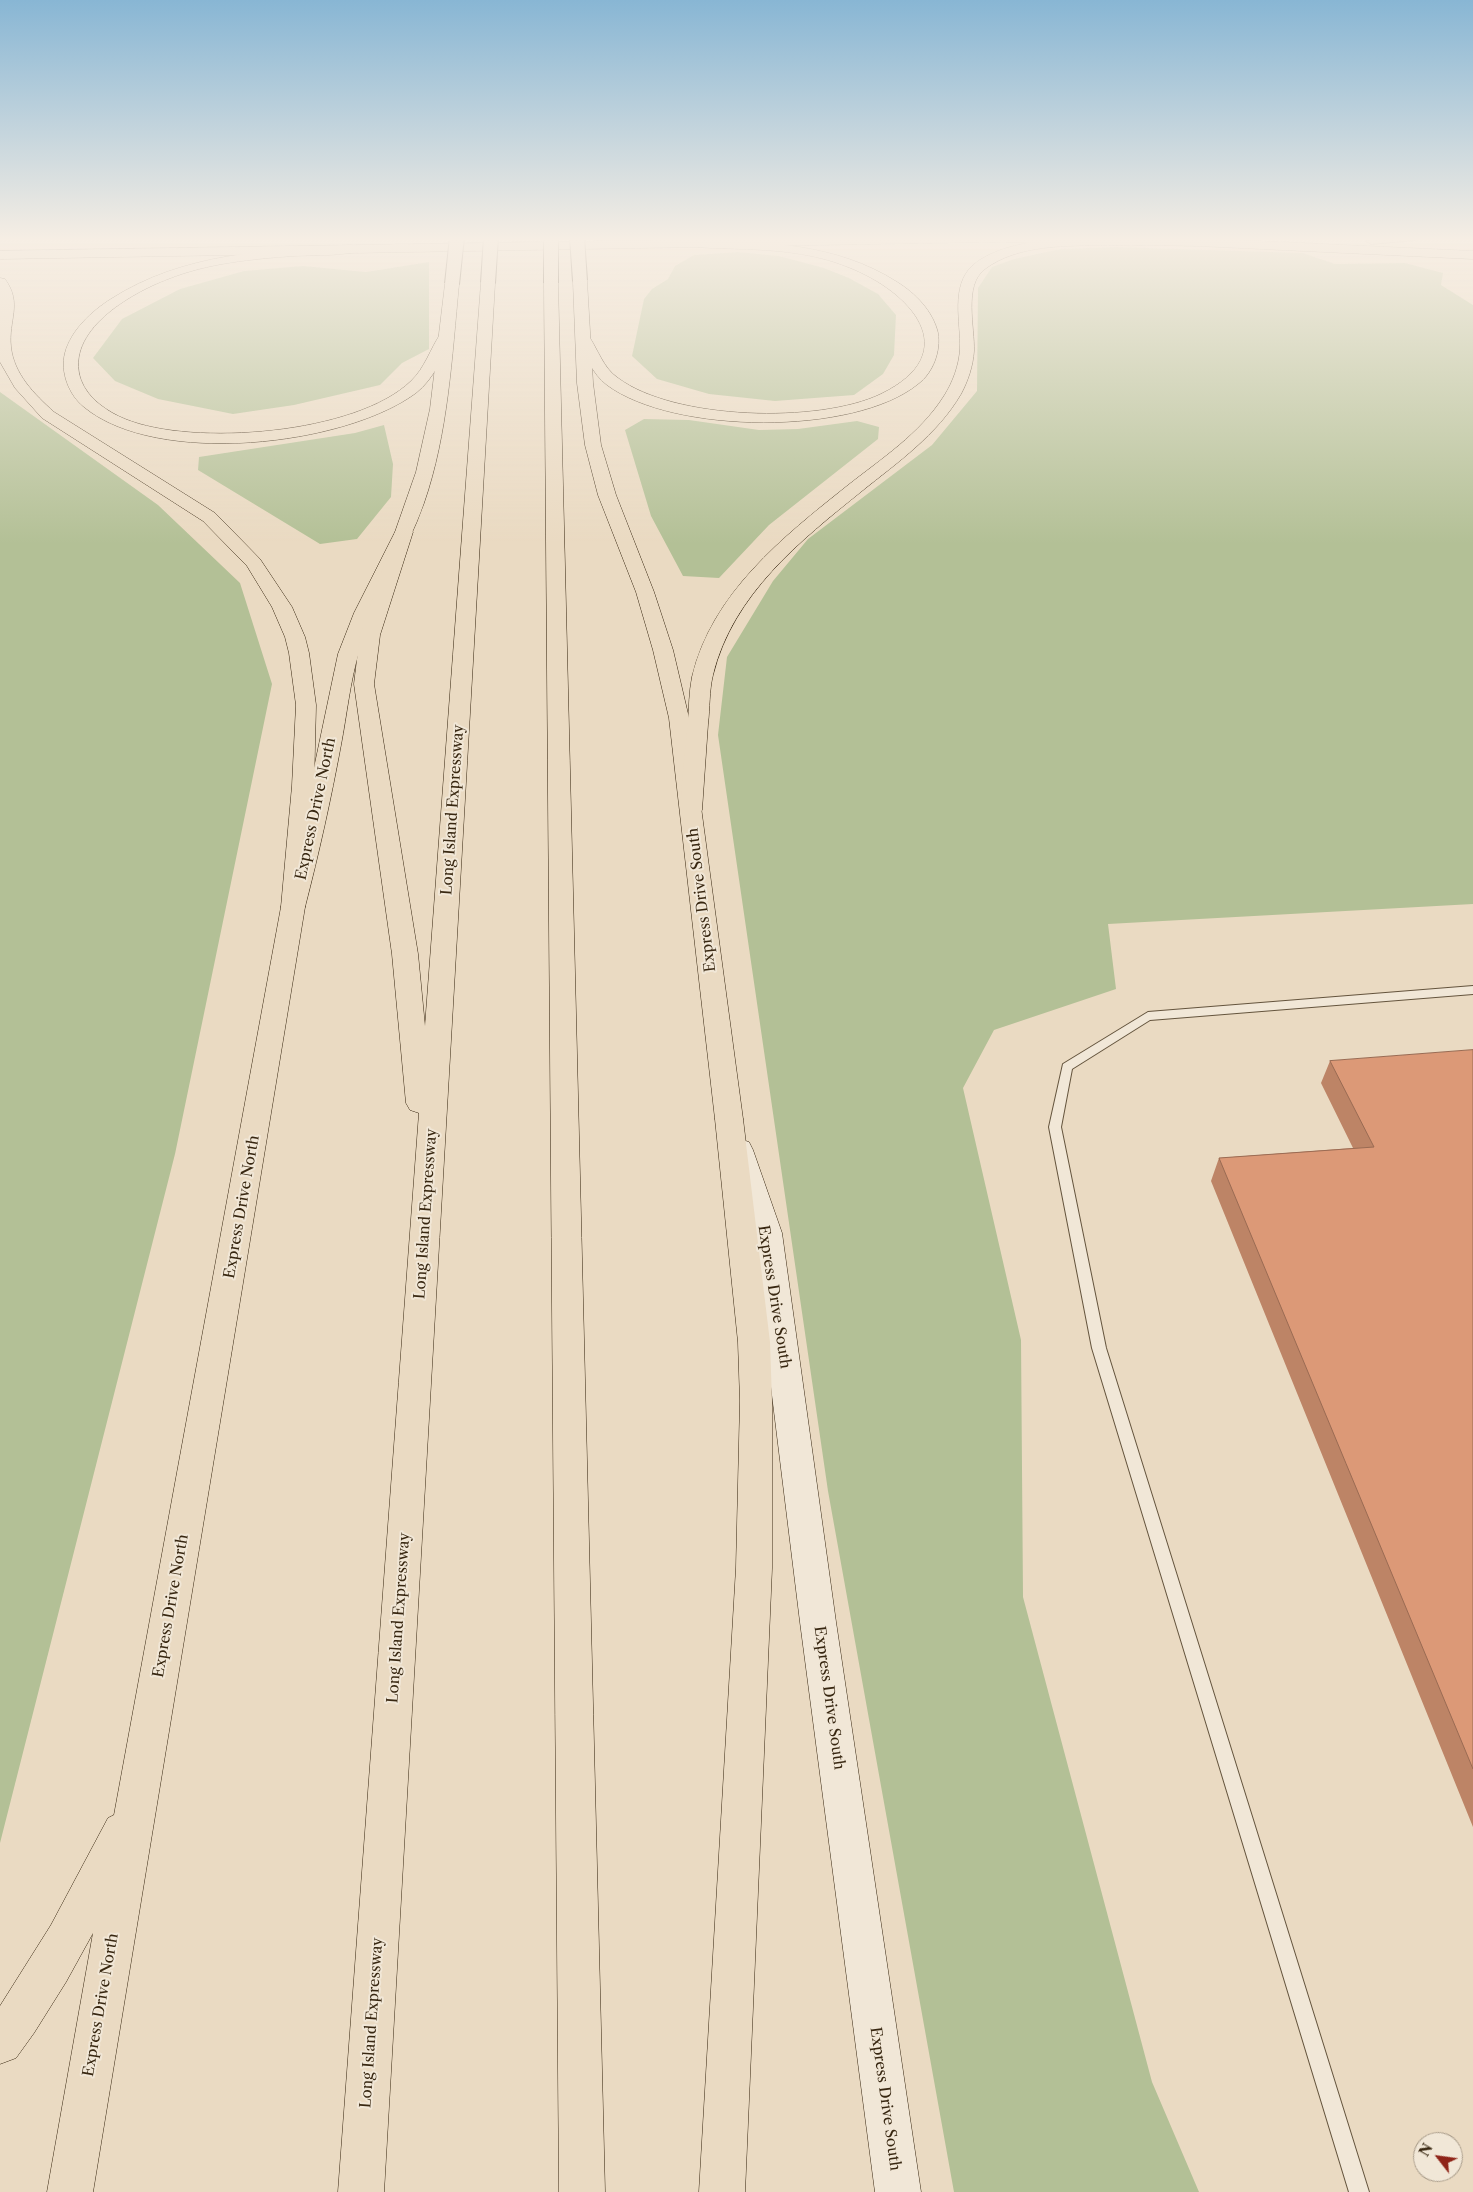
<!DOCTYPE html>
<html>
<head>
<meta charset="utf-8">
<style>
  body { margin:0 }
  #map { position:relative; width:1473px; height:2192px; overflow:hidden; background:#eadac2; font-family:"Libre Caslon Text",serif }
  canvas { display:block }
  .north { position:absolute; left:1413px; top:2132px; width:50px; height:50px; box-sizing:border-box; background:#f1e7d7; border:1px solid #a79a88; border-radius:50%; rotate:300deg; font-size:14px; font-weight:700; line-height:20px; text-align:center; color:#382711 }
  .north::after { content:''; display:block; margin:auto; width:18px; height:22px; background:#8f2418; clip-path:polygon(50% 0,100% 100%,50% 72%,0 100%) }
</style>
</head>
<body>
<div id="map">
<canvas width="1473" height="2192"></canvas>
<div class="north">N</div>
</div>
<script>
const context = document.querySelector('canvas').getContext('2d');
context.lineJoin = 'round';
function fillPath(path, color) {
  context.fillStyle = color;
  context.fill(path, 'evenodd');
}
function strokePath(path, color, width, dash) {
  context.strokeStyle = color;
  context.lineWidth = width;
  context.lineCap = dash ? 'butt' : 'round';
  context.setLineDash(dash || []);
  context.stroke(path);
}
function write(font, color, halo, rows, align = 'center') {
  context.font = font + ' "Libre Caslon Text",serif';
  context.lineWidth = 4;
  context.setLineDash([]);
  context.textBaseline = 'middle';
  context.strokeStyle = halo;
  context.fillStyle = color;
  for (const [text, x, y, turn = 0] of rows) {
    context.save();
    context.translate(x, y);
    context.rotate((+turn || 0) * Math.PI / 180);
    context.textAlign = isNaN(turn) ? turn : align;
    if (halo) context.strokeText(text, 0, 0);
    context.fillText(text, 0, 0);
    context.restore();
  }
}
const green = new Path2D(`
  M 1116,247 L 1303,253 L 1335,264 L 1405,263 L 1443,273 L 1441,285 L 1473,305 L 1473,904 L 1108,924 L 1116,989 L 994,1030 L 963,1088 L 1021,1340 L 1023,1597 L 1152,2082 L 1199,2192 L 954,2192 L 828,1491 L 718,735 L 727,657 L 773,581 L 808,539 L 932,445 L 977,391 L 978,288 L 992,267 L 1014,259 L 1060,249 Z
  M 738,252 L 779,256 L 824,268 L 849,278 L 878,294 L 896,315 L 894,355 L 883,374 L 854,395 L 775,401 L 709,394 L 657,379 L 632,356 L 644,299 L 652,289 L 668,279 L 675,266 L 694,255 Z
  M 429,262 L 429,349 L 402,363 L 380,385 L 294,405 L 233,414 L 158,399 L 115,381 L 93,358 L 122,319 L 180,289 L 244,271 L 303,266 L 366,272 Z
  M 0,392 L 158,505 L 240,583 L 272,684 L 175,1154 L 0,1843 Z
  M 644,419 L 689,420 L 759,430 L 798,429 L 857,421 L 879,427 L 878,439 L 769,525 L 719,578 L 683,576 L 651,516 L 625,430 Z
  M 384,425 L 393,464 L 391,497 L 357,539 L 320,544 L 198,470 L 199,457 L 355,433 Z`);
const service = new Path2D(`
  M 1473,986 L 1473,994 L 1150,1020 L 1072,1069 L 1061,1127 L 1106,1348 L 1369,2192 L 1349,2192 L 1092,1348 L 1049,1127 L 1063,1064 L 1148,1012 Z`);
const minor = new Path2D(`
  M 1384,237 L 1420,237 L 1415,240 L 1371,244 L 1366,241 L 1371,238 Z`);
const secondary = new Path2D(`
  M 739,1139 L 749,1142 L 753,1150 L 782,1233 L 836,1622 L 921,2192 L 875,2192 L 800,1622 L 752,1233 L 725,1150 L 729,1142 Z`);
const primary = new Path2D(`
  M 580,277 L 587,281 L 593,383 L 601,445 L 616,495 L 654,592 L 673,650 L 689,718 L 743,1119 L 739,1126 L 729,1129 L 719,1126 L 715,1119 L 669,718 L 653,650 L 636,592 L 598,495 L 585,445 L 577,383 L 573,281 Z
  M 452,280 L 459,284 C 452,357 448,434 424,503 C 406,555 373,600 359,652 C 350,682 347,714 341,745 C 331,799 319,853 305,907 L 93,2192 L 47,2192 L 93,1933 L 66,1982 L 34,2033 L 16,2058 L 0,2064 L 0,2006 L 51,1925 L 108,1818 L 114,1815 L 281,907 L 306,806 L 338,654 L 354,613 L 395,532 L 416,472 L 430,409 L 445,284 Z`);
const trunk = new Path2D(`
  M 845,237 L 1197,238 L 1473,251 L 1473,259 L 1197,246 L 993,242 L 0,259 L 0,251 Z`);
const motorway = new Path2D(`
  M 1144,237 L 1148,238 L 1150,241 L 1148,244 C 1136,247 1121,245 1108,245 C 1068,246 1018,244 985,269 C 963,285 975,328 974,351 C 973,366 968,381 961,394 C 937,435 898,462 862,491 C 800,541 733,594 713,675 C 709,691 710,708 708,724 C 706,753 704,781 702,810 L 699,815 L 691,817 L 683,815 L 680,810 C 682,781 685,752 688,723 C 689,707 689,692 692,677 C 712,593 783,537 847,486 C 881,459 920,434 944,396 C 953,382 959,365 960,349 C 961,322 950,286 973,265 C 1011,233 1097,238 1144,237 Z
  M 696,239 C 765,242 836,243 897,282 C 915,293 933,311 938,333 C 941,351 933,373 918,384 C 854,436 673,434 607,385 C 592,374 585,354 576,338 L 578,335 L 588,335 C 598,349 603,368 618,378 C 674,420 819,424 881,394 C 967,352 910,291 848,267 C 814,253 776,250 740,249 C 725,248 707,249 692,246 L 690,243 Z
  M 350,245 L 355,246 L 356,249 L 355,252 C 336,256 314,255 294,256 C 252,259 208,263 168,279 C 131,293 64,331 81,380 C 88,399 108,412 125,419 C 193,447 357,434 411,381 C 425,368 430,349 441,333 L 451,333 L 453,336 C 443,356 434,379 416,393 C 344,446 157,467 84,407 C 69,395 60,372 65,353 C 71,330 92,311 111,299 C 183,253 267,250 350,245 Z
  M 0,278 L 5,279 C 23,304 8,320 11,347 C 14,374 34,394 54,412 L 215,513 L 260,559 L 292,607 L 305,637 L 309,653 L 316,705 L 314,786 L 305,907 L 302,913 L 293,915 L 284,913 L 281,907 L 292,786 L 296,705 L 289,653 L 285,637 L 272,607 L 247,566 L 203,521 L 42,418 L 15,388 L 0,362 Z
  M 488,279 L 495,283 L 384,2192 L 338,2192 L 419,1113 L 410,1110 L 406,1103 L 392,954 L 354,684 L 360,635 L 395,532 L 398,528 L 404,527 L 410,528 L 413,532 L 380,635 L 374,684 L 418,954 L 425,1026 L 481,283 Z
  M 551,279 L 558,283 L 605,2192 L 559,2192 L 544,283 Z
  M 729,1109 L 739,1112 L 743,1119 L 770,1342 L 772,1401 L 772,1568 L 745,2192 L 699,2192 L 736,1568 L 740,1401 L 738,1342 L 715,1119 L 719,1112 Z`);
const primaryBridge = new Path2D(`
  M 577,237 L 580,281
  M 452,284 L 457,237`);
const motorwayBridge = new Path2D(`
  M 551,237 L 551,283
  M 488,283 L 491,237`);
const wall = new Path2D(`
  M 1473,1050 L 1473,1827 L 1211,1181 L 1219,1158 L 1353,1148 L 1321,1083 L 1330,1061 Z`);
const building = new Path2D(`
  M 1473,1050 L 1473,1769 L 1219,1158 L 1374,1147 L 1330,1061 Z`);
const streetNames = [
  ["Express Drive North",316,809,-78],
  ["Long Island Expressway",453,810,-86],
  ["Express Drive South",702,900,-97],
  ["Express Drive North",242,1207,-80],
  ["Long Island Expressway",426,1214,-86],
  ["Express Drive South",774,1297,81],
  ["Express Drive North",171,1606,-80],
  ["Long Island Expressway",399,1618,-86],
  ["Express Drive South",829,1698,82],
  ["Express Drive North",101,2005,-80],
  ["Long Island Expressway",372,2023,-86],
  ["Express Drive South",885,2099,82]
];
fillPath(green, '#b3c096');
strokePath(service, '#64543d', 2);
strokePath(minor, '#64543d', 2);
strokePath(secondary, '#382711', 1);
strokePath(primary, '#382711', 1);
strokePath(trunk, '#382711', 1);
strokePath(motorway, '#382711', 1);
fillPath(service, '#f1e7d7');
fillPath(minor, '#f1e7d7');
fillPath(secondary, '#f1e7d7');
fillPath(primary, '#eadac2');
fillPath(trunk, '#eadac2');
fillPath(motorway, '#eadac2');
strokePath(primaryBridge, '#382711', 16, []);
strokePath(motorwayBridge, '#382711', 16, []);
strokePath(primaryBridge, '#eadac2', 14);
strokePath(motorwayBridge, '#eadac2', 14);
fillPath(wall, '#bd8466');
fillPath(building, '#dc9977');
strokePath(building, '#9a6b53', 1);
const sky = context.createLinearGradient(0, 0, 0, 544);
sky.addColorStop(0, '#88b6d4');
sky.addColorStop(0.44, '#f6eee4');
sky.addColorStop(1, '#f6eee400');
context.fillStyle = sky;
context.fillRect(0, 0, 1473, 544);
write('15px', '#382711', '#f1e7d7', streetNames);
</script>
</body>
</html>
